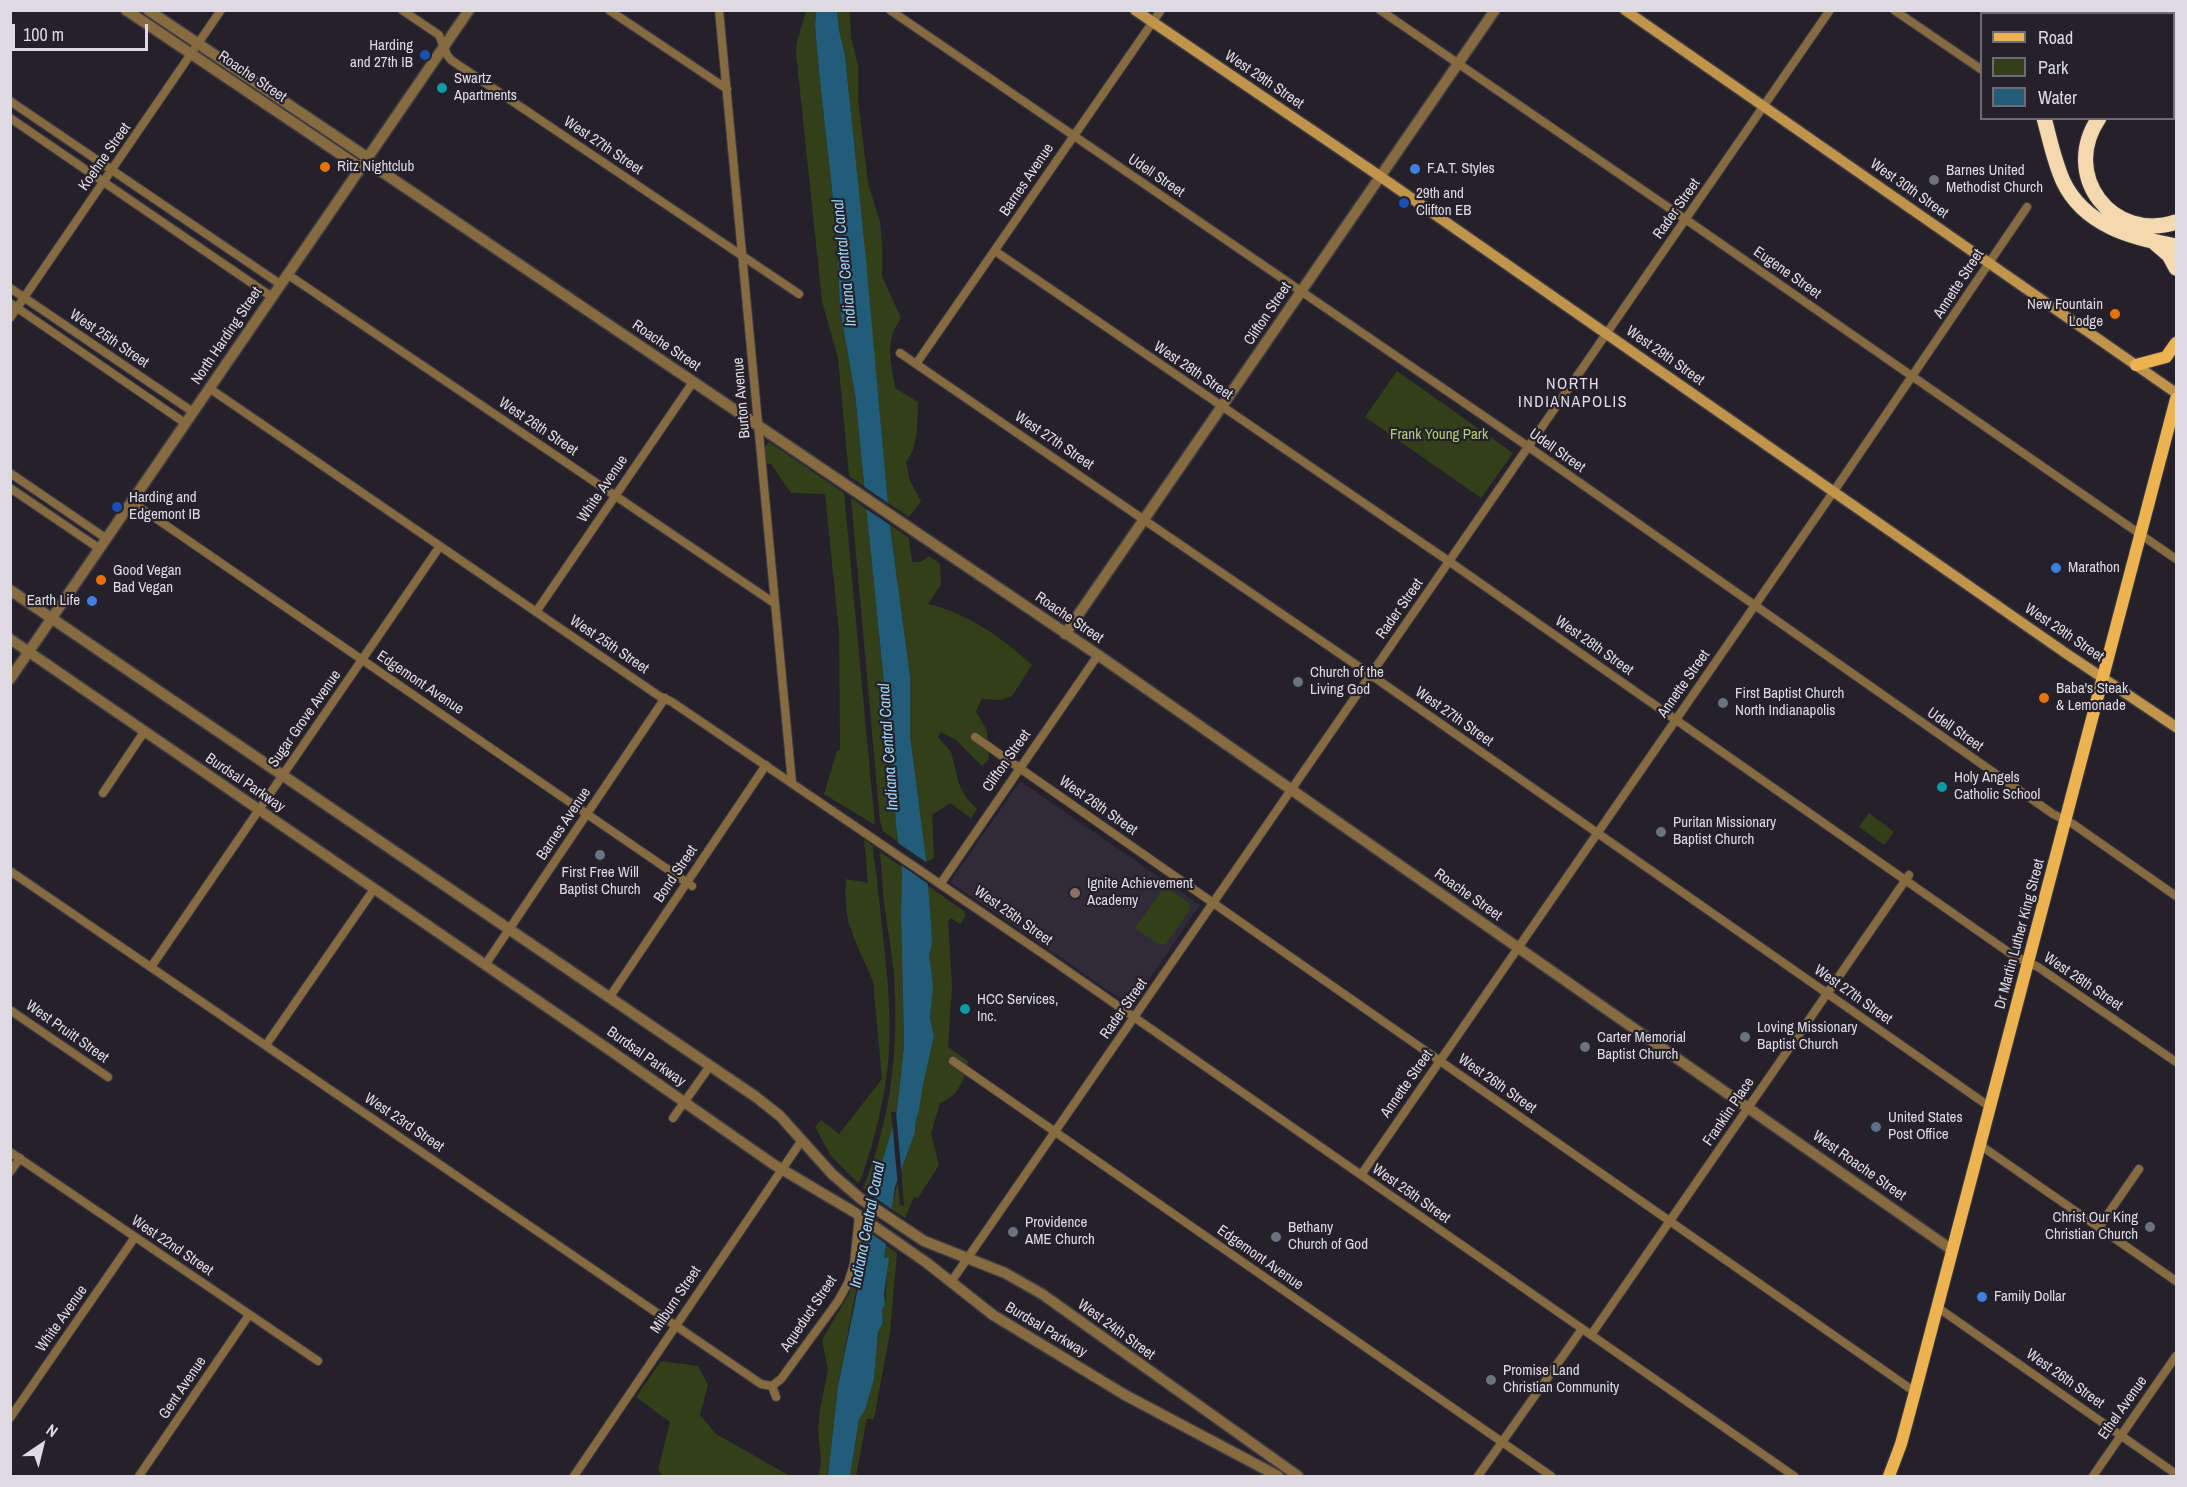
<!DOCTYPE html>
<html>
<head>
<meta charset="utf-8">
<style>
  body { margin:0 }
  #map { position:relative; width:2187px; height:1487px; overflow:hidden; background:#25212b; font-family:"Archivo Narrow",sans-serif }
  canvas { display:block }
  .frame { position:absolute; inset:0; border:12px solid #dddbe1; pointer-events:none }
  .legend { position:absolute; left:1980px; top:12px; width:195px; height:108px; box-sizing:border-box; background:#25212b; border:2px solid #6f6b74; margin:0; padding:8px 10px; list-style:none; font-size:18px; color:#dddbe1 }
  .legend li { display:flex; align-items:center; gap:12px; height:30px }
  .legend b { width:30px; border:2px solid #6f6b74 }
  .north { position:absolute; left:12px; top:1415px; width:60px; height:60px; -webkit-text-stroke:4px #25212b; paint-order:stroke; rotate:35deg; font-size:16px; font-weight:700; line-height:24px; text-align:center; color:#dddbe1 }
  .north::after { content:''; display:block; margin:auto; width:21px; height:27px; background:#dddbe1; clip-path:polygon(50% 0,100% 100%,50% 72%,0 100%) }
  .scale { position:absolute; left:12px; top:24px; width:136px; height:27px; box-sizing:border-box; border:3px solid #dddbe1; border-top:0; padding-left:8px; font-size:18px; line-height:21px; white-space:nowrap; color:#dddbe1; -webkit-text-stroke:4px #25212b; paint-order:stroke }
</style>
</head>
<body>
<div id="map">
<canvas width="2187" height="1487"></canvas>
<div class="frame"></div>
<ul class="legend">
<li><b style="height:8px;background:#edb351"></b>Road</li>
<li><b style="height:16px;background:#333f18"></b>Park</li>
<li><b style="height:16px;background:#215c79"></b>Water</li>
</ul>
<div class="north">N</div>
<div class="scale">100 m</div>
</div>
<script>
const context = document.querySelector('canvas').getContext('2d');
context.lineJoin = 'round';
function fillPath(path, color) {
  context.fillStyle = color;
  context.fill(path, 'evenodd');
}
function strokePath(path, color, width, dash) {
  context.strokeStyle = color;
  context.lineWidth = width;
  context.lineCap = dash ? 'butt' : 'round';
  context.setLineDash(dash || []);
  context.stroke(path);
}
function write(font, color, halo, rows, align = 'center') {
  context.font = font + ' "Archivo Narrow",sans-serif';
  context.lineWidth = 4.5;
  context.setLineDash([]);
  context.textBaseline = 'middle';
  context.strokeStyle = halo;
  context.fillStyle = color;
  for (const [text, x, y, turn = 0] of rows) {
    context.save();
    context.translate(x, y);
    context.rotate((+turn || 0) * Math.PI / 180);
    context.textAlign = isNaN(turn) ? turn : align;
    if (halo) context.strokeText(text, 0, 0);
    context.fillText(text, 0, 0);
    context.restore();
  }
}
const built = new Path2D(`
  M 1020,781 L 1200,905 L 1131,1006 L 950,882 Z`);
const green = new Path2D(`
  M 806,11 L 816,11 L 815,26 L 819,72 L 837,235 L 840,310 L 855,394 L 864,486 L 849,476 L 838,358 L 822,301 L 796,53 L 797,42 Z
  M 837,11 L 850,11 L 851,38 L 858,65 L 858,99 L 868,183 L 880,222 L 882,245 L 882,276 L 901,318 C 884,342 891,360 895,388 L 918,402 C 917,422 919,446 906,462 L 910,481 L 921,501 L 909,517 L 888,503 C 874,353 860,204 845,55 L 839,30 Z
  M 1397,371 L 1513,453 L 1481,498 L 1365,417 Z
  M 769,442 L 844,493 L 875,825 L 824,794 L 837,751 L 840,750 L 839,633 L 825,494 L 791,493 L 771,464 L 765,463 L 765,447 Z
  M 851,498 L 867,509 L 899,843 L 883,831 L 880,821 Z
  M 890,525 L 909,538 L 912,562 L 920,562 L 929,556 L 940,564 L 941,585 L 928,604 C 969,614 1001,637 1032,665 L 1012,696 L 1001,700 L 982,699 L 976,711 L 987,731 L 989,759 L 982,766 L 955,739 L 941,732 L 938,737 L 951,752 L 959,784 L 967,799 L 977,809 L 971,818 L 950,803 L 932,815 L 934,858 L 926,862 L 910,735 L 910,676 Z
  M 1869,813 L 1894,832 L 1884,845 L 1859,827 Z
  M 864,839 L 873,846 C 873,857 876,868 877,878 C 882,936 894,1006 888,1063 C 884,1102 874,1142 861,1179 L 858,1183 L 831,1156 L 815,1127 L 821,1120 L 839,1134 L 882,1079 L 873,981 L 855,941 L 847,916 L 845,893 L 846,879 L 868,883 Z
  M 880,852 L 902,867 L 902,871 L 901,913 L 904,1045 L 896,1116 L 896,1112 L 891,1112 L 893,1129 L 873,1196 L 863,1188 C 891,1121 899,1047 894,976 C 892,951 887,927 884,902 C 882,886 882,869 880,852 Z
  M 928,886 L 964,911 L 966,915 L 960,924 L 951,918 L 948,921 L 952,987 L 948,1047 L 968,1061 C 964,1080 959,1096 940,1103 L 931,1133 L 939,1165 L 918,1198 L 914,1197 L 905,1218 L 891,1209 L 898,1181 L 900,1206 L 904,1205 L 901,1170 L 915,1132 L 915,1124 L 919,1110 L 922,1084 L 934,1036 L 930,1018 L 932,986 L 929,955 L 932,943 Z
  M 1162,890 L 1171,890 L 1189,903 L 1189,911 L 1166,944 L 1159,945 L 1135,928 Z
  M 861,1229 L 867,1232 L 838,1386 L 828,1476 L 819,1476 L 821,1459 L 818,1430 L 820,1409 L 828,1370 L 822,1340 L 850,1292 Z
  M 886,1245 L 897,1253 L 890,1332 L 875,1414 L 873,1420 L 867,1418 L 856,1476 L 850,1476 L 859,1419 L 865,1410 L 874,1379 L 878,1332 L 883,1322 L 882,1310 L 885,1304 L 888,1257 L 884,1259 Z
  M 661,1361 L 698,1366 L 708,1385 L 700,1415 L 716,1434 L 790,1476 L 663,1476 L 658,1470 L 670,1422 L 636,1397 Z`);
const water = new Path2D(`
  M 816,11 L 837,11 L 839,30 L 845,55 L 866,260 L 890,526 L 910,676 L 910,735 L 926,859 L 931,924 L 932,943 L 929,955 L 933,986 L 930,1018 L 934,1036 L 923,1084 L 919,1110 L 915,1124 L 915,1132 L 895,1187 L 884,1258 L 889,1257 L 884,1294 L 885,1304 L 882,1310 L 883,1322 L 878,1332 L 874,1379 L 865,1410 L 859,1419 L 850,1476 L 828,1476 L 838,1386 L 857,1293 L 874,1189 L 896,1116 L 901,1074 L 904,1045 L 901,913 L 902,871 L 896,824 L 893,774 L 855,394 L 840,310 L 837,235 L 819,72 L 815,26 Z`);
const pier = new Path2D(`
  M 860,484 L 891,505 L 893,527 L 863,507 Z
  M 895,841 L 929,864 L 931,886 L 898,863 Z
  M 894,1112 L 896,1112 L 902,1178 L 898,1188 L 892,1120 Z
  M 870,1194 L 894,1211 L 889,1246 L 865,1229 L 866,1221 L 869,1216 L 867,1214 Z`);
const minor = new Path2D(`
  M 402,10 L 439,35 L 447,55 L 451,60 L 799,294
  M 609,10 L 727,89
  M 719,10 L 792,783
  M 890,10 L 1523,443 L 2053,814 L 2073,824 L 2176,896
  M 1380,10 L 1691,223 L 2176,559
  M 1894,10 L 1982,70
  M 10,101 L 280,284
  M 10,118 L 272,297
  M 995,251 L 1450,562 L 2014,956 L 2038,967 L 2176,1062
  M 287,274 L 774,603
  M 10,288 L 193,412
  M 10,303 L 185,423
  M 10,318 L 221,10
  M 900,353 L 1371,675 L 1990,1107
  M 916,364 L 1161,10
  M 209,388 L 659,696 L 672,702 L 1049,958 L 1794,1476
  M 10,473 L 107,539
  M 10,488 L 100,549
  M 132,502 L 692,886
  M 536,612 L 693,382
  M 975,737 L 1915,1392
  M 103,793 L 144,732
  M 10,871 L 761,1384 L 772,1386 L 776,1397
  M 941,883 L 1098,655
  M 485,965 L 665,698
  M 151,967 L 440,546
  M 609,998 L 766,765
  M 10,1010 L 108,1077
  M 266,1045 L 374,889
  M 953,1061 L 1551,1476
  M 673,1118 L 710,1066
  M 1980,1145 L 2176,1281
  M 10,1152 L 318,1361
  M 10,1172 L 20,1158
  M 1361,1175 L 1834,491 L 2027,207
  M 2099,1227 L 2139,1169
  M 951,1282 L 1830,10
  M 1937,1307 L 2176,1474
  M 1591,1335 L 1909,875
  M 772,1386 L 781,1379 L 838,1301 L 848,1283 L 854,1264 L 859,1215
  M 10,1418 L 135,1237
  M 139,1476 L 249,1315
  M 574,1476 L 802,1140
  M 1478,1476 L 1582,1329
  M 2093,1476 L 2176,1356`);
const tertiary = new Path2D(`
  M 126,10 L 361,168
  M 148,10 L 368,158
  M 366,161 L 1098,655 L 1952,1250
  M 10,590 L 756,1097 L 780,1116 L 832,1174 L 861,1199 L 924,1241 L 1005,1273 L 1042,1294 L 1298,1476
  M 1065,634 L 1495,10
  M 10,639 L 611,1051 L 773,1164 L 854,1212 L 927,1263 L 993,1315 L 1125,1395 L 1278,1476
  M 10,679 L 469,10`);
const secondary = new Path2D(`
  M 1135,10 L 1381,177 L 2064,652 L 2176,727
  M 1625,10 L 2176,393`);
const primary = new Path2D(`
  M 2136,365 L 2166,357 L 2176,343
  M 1889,1476 L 1901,1444 L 1915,1392 L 2176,399`);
const motorway = new Path2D(`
  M 1998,10 L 2000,14
  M 2071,10 L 2075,14
  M 2110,10 L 2114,14
  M 2174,54 L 2176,56
  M 2174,81 L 2176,83
  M 2174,95 L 2176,95
  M 2044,118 C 2050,140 2054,161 2063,181 C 2084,226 2133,238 2176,246
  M 2099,118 C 2060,175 2112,243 2176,222
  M 2155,243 L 2169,255 L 2176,268`);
const markers = [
  [425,55,6,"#1a4fb4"],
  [442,88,6,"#0f9aa8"],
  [325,167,6,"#e8710a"],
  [1415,169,6,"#3f7fe0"],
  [1934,180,6,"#6b7280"],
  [1404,203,6,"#1a4fb4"],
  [2115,314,6,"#e8710a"],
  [117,507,6,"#1a4fb4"],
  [2056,568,6,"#3f7fe0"],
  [101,580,6,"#e8710a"],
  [92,601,6,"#3f7fe0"],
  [1298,682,6,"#6b7280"],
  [2044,698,6,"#e8710a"],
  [1723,703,6,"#6b7280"],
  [1942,787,6,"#0f9aa8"],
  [1661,832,6,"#6b7280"],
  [600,855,6,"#6b7280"],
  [1075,893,6,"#8d6e63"],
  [965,1009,6,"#0f9aa8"],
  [1745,1037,6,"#6b7280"],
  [1585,1047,6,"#6b7280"],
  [1876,1127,6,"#5c6f8a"],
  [2150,1227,6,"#6b7280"],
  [1013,1232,6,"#6b7280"],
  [1276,1237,6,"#6b7280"],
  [1982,1297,6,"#3f7fe0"],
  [1491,1380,6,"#6b7280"]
];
const poiNames = [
  ["Harding",413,46,"right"],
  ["and 27th IB",413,63,"right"],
  ["Swartz",454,79],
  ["Apartments",454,96],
  ["Ritz Nightclub",337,167],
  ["F.A.T. Styles",1427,169],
  ["Barnes United",1946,171],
  ["Methodist Church",1946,188],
  ["29th and",1416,194],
  ["Clifton EB",1416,211],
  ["New Fountain",2103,305,"right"],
  ["Lodge",2103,322,"right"],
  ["Harding and",129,498],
  ["Edgemont IB",129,515],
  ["Marathon",2068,568],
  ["Good Vegan",113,571],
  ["Bad Vegan",113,588],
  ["Earth Life",80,601,"right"],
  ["Church of the",1310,673],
  ["Living God",1310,690],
  ["Baba's Steak",2056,689],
  ["& Lemonade",2056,706],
  ["First Baptist Church",1735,694],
  ["North Indianapolis",1735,711],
  ["Holy Angels",1954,778],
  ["Catholic School",1954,795],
  ["Puritan Missionary",1673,823],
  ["Baptist Church",1673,840],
  ["First Free Will",600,873,"center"],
  ["Baptist Church",600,890,"center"],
  ["Ignite Achievement",1087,884],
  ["Academy",1087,901],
  ["HCC Services,",977,1000],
  ["Inc.",977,1017],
  ["Loving Missionary",1757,1028],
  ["Baptist Church",1757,1045],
  ["Carter Memorial",1597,1038],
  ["Baptist Church",1597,1055],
  ["United States",1888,1118],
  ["Post Office",1888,1135],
  ["Christ Our King",2138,1218,"right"],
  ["Christian Church",2138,1235,"right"],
  ["Providence",1025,1223],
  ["AME Church",1025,1240],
  ["Bethany",1288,1228],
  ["Church of God",1288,1245],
  ["Family Dollar",1994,1297],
  ["Promise Land",1503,1371],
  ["Christian Community",1503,1388]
];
const streetNames = [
  ["Roache Street",252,77,34],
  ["West 29th Street",1264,80,34],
  ["West 27th Street",603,146,34],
  ["Koehne Street",105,157,-55],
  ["Udell Street",1156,176,34],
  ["Barnes Avenue",1027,180,-56],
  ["West 30th Street",1909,189,35],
  ["Rader Street",1677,209,-55],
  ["Eugene Street",1787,273,35],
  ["Annette Street",1959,284,-57],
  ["Clifton Street",1268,314,-56],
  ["North Harding Street",227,336,-56],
  ["West 25th Street",109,339,34],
  ["Roache Street",666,346,34],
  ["West 29th Street",1665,356,35],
  ["West 28th Street",1193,371,34],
  ["Burton Avenue",742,398,-95],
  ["West 26th Street",538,427,34],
  ["West 27th Street",1054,441,34],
  ["Udell Street",1557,451,35],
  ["White Avenue",603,489,-56],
  ["Rader Street",1400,609,-55],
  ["Roache Street",1069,618,34],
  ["West 29th Street",2064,633,34],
  ["West 25th Street",609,645,34],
  ["West 28th Street",1594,646,35],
  ["Edgemont Avenue",420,683,34],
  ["Annette Street",1684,684,-55],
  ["West 27th Street",1454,717,35],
  ["Sugar Grove Avenue",305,719,-55],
  ["Udell Street",1955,730,35],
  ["Clifton Street",1007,761,-55],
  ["Burdsal Parkway",245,783,34],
  ["West 26th Street",1098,806,35],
  ["Barnes Avenue",564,824,-56],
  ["Bond Street",676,874,-56],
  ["Roache Street",1468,895,35],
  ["West 25th Street",1013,916,35],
  ["Dr Martin Luther King Street",2020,934,-75],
  ["West 28th Street",2083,982,34],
  ["West 27th Street",1853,995,35],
  ["Rader Street",1124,1009,-55],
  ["West Pruitt Street",67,1032,35],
  ["Burdsal Parkway",646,1057,35],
  ["Annette Street",1407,1084,-55],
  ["West 26th Street",1497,1084,35],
  ["Franklin Place",1729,1112,-56],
  ["West 23rd Street",404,1123,34],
  ["West Roache Street",1859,1166,35],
  ["West 25th Street",1411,1194,35],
  ["West 22nd Street",172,1246,34],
  ["Edgemont Avenue",1260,1258,35],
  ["Milburn Street",676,1300,-56],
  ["Aqueduct Street",809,1314,-56],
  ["White Avenue",62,1319,-55],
  ["Burdsal Parkway",1046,1330,31],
  ["West 24th Street",1116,1330,36],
  ["West 26th Street",2065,1379,35],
  ["Gent Avenue",183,1388,-56],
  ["Ethel Avenue",2123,1408,-55]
];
const parkNames = [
  ["Frank Young Park",1439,435]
];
const waterNames = [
  ["Indiana Central Canal",845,263,-96],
  ["Indiana Central Canal",889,747,-94],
  ["Indiana Central Canal",868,1225,-79]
];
const neighbourhoodNames = [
  ["NORTH",1573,385],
  ["INDIANAPOLIS",1573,403]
];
fillPath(built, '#302a39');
fillPath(green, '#333f18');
fillPath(water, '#215c79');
fillPath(pier, '#25212b');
strokePath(minor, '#3f3b44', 10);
strokePath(tertiary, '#3f3b44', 13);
strokePath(secondary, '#3f3b44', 13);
strokePath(primary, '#3f3b44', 14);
strokePath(motorway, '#3f3b44', 17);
strokePath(minor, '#876b40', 8);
strokePath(tertiary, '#876b40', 10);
strokePath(secondary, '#c0944a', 10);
strokePath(primary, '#edb351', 12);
strokePath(motorway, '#f4d9af', 15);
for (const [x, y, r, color] of markers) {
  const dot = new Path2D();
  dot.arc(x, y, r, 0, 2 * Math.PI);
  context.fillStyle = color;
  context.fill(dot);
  strokePath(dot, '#25212b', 2);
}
write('15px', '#dddbe1', '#25212b', poiNames, 'left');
write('15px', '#dddbe1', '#25212b', streetNames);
write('15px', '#b1cf71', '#25212b', parkNames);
write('italic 16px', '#9ad5f5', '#25212b', waterNames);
context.letterSpacing = '1.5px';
write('16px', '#e2ddea', '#25212b', neighbourhoodNames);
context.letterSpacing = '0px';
</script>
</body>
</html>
